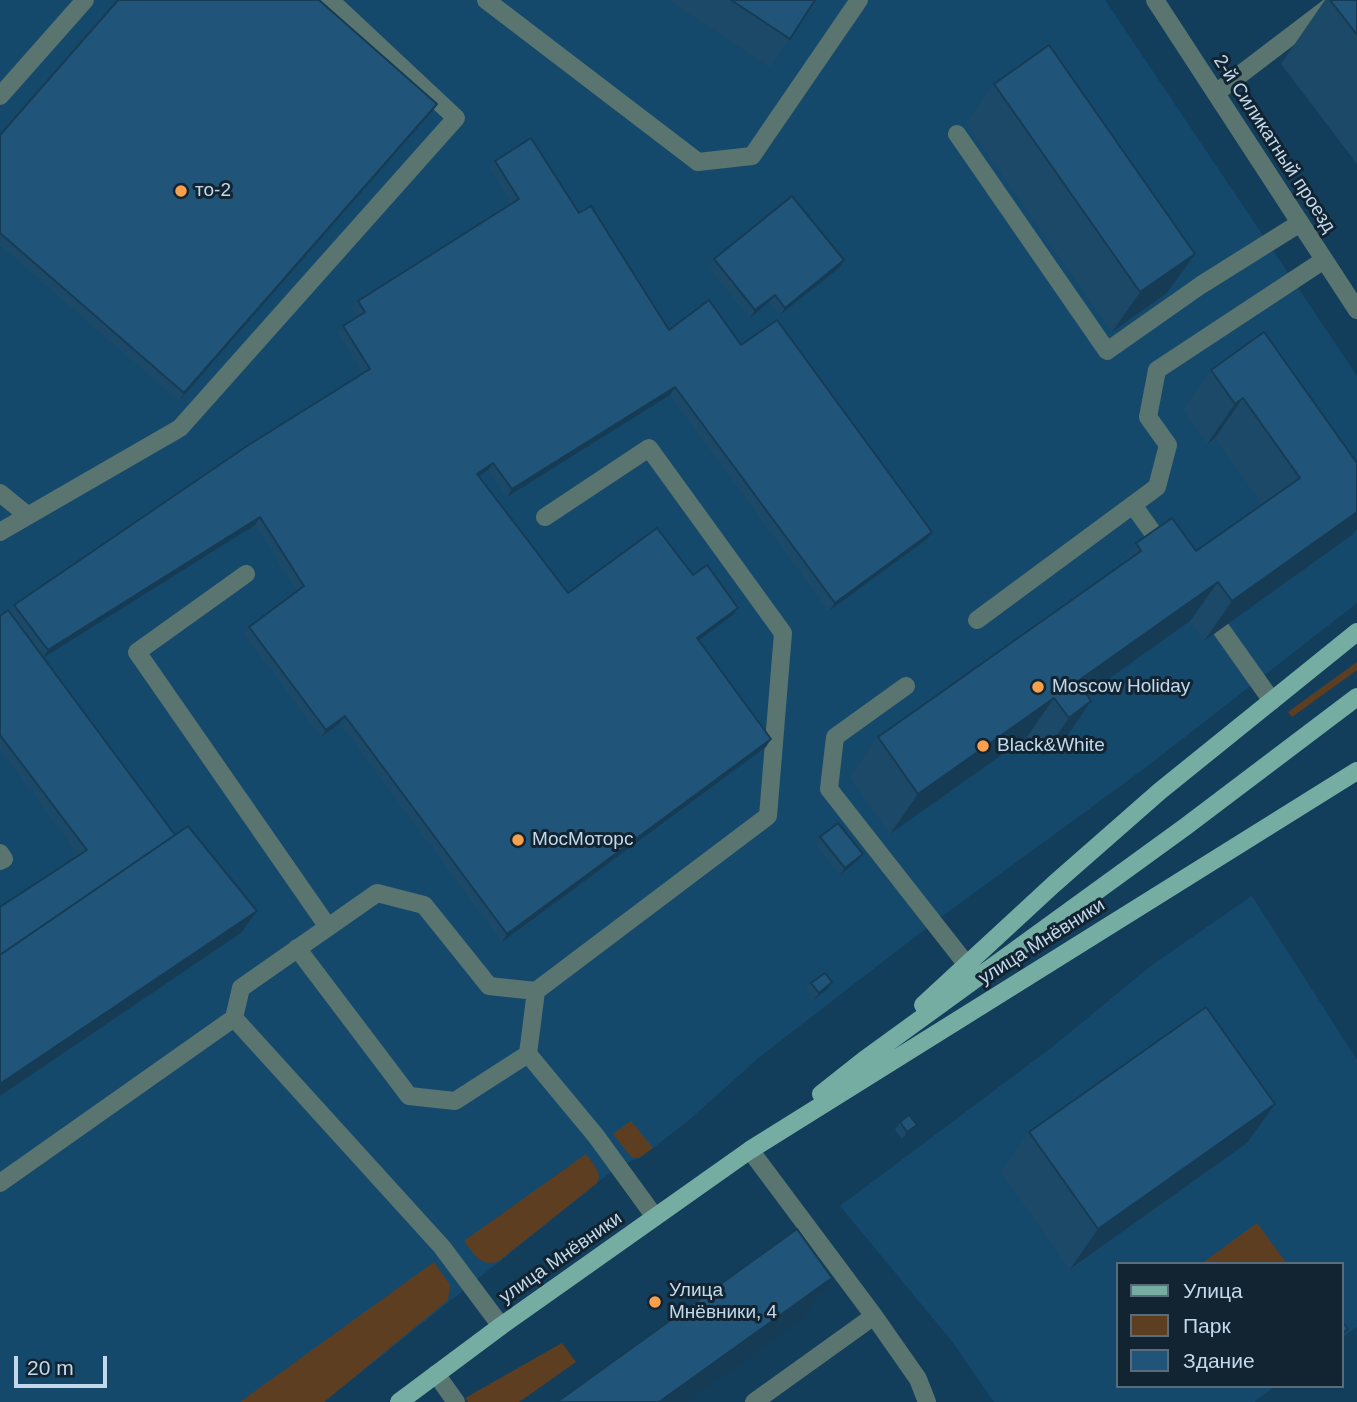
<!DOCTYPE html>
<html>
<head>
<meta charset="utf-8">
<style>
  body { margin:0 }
  #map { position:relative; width:1357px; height:1402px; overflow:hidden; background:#123e5c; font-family:Helvetica,sans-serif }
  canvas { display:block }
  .legend { position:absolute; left:1116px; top:1262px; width:228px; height:126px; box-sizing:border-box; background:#122431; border:2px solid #596c7b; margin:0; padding:9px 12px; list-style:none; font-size:21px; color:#c3d9eb }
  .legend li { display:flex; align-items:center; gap:14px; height:35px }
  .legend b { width:35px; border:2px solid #596c7b }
  .scale { position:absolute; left:14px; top:1356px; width:93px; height:32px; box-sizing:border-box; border:4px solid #c3d9eb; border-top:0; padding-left:9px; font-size:21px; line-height:24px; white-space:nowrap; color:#c3d9eb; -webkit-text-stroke:5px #122431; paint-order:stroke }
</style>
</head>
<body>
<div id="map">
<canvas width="1357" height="1402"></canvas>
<ul class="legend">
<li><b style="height:9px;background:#76ada3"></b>Улица</li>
<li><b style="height:19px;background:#5e3e21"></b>Парк</li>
<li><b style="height:19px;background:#205579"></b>Здание</li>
</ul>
<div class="scale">20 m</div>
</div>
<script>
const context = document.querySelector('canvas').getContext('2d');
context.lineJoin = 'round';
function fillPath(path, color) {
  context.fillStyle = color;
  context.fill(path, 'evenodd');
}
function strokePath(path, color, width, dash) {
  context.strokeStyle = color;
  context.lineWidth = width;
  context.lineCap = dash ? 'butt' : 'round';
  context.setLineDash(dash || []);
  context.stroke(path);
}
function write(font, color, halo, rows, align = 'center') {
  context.font = font + ' Helvetica,sans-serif';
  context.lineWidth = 6;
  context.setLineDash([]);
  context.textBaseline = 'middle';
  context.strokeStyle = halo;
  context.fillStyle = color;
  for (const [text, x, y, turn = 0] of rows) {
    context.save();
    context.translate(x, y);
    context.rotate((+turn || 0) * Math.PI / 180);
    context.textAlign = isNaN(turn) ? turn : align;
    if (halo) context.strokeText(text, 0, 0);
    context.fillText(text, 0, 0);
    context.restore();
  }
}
const built = new Path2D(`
  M 0,0 L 1105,0 L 1357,376 L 1357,603 L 1141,771 L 933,923 L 762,1055 L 689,1120 L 653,1148 L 639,1158 L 617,1167 L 324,1402 L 0,1402 Z
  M 1252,896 L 1357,1060 L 1357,1327 L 1342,1337 L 1341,1335 L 1341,1264 L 1117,1264 L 1117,1386 L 1275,1386 L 1254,1402 L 994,1402 L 951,1340 L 840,1206 L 1051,1048 L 1152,965 Z`);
const green = new Path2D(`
  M 1357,662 L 1357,670 L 1292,717 L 1288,712 Z
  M 631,1121 L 653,1148 L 639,1158 L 632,1158 L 613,1134 Z
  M 586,1154 C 592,1163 603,1172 597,1183 L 499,1261 C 481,1268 474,1254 464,1241 Z
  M 1257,1223 L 1287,1264 L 1201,1264 Z
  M 434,1262 L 450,1285 L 448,1300 L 324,1402 L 240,1402 Z
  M 562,1343 L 576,1362 L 519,1402 L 468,1402 L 465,1398 Z`);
const minor = new Path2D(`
  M 486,0 L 698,162 L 752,156 L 859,0
  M 1155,0 L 1357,310
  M 1216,93 L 1338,0
  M 0,96 L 85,0
  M 957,134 L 1107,351 L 1201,285 L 1300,223
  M 0,493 L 27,515
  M 1133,505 L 1166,551
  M 0,532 L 180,428 L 456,118 L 330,0
  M 246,574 L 137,652 L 328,927
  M 977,620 L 1157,487 L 1168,445 L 1148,417 L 1157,370 L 1324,260
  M 1221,629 L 1272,701
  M 906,686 L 835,737 L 829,789 L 967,965
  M 0,853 L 4,859 L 0,861
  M 297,948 L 409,1096 L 455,1101 L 528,1054
  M 536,991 L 528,1054 L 596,1136 L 655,1217
  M 234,1018 L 442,1247 L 501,1326
  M 750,1150 L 874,1316 L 754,1402
  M 0,1183 L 234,1018 L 241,988 L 377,893 L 424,905 L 489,986 L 536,991 L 768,816 L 783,633 L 649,448 L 545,517
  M 874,1316 L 918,1379 L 927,1402
  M 436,1374 L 456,1402`);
const major = new Path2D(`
  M 923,1005 L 1054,884 L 1160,791 L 1357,632
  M 821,1094 L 864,1060 L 1185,827 L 1357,697
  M 399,1402 L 501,1326 L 750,1150 L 1357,771`);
const wall = new Path2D(`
  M 669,0 L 815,0 L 770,67 Z
  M 1325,0 L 1357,0 L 1357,164 L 1281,64 Z
  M 994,84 L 1195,254 L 1167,293 L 1112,332 L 966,123 Z
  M 437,104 L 432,111 L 179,401 L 0,245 L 0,135 Z
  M 495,161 L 579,213 L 669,330 L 741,345 L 927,539 L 829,611 L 670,395 L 507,497 L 488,470 L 479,476 L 568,593 L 693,575 L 733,615 L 698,640 L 766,747 L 502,942 L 340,723 L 321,737 L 244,634 L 249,627 L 297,591 L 255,525 L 43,657 L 175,835 L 257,911 L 241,933 L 0,1096 L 0,907 L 79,855 L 0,749 L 0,616 L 9,612 L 14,605 L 363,373 L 338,333 L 343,326 L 358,317 L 352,308 L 358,301 L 512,204 L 490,168 Z
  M 714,259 L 839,268 L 780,315 L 769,302 L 750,318 L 709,267 Z
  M 1211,370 L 1357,463 L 1357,529 L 1352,535 L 1204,641 L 1190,621 L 1087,694 L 1064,741 L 1041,757 L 1027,737 L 890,834 L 850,777 L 878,737 L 1120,566 L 1136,543 L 1196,551 L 1262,504 L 1215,438 L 1207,444 L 1183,410 Z
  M 820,837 L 857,861 L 840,875 L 815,844 Z
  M 811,983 L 827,990 L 813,1000 L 806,990 Z
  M 1275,1104 L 1247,1143 L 1070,1269 L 1001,1172 L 1029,1132 Z
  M 900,1122 L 911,1133 L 902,1139 L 895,1130 Z`);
const shadedWall = new Path2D(`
  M 437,104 L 432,111 L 179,401 L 184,393 Z
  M 1195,254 L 1167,293 L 1112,332 L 1140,292 Z
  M 844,260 L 839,268 L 780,315 L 785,308 Z
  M 775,295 L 769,302 L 750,318 L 755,310 Z
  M 675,387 L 670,395 L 507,497 L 512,489 Z
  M 1243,398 L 1215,438 L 1207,444 L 1235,404 Z
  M 493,463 L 488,470 L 472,481 L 477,474 Z
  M 1357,512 L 1357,529 L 1352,535 L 1204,641 L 1232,601 Z
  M 260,517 L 255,525 L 43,658 L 48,650 Z
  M 932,532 L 927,539 L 829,611 L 835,603 Z
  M 1218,582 L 1190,621 L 1064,711 L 1078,681 Z
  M 738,608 L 733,615 L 691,646 L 697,638 Z
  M 1054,698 L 1027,737 L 890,834 L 918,794 Z
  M 1091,701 L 1064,741 L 1041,757 L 1069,718 Z
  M 345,716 L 340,723 L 321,737 L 326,730 Z
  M 771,739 L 766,747 L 502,942 L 507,934 Z
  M 863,854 L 857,861 L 840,875 L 845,868 Z
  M 257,911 L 241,933 L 0,1096 L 0,1084 Z
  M 832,982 L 827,990 L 813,1000 L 819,993 Z
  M 1275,1104 L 1247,1143 L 1070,1269 L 1098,1229 Z
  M 917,1125 L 911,1133 L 902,1139 L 907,1132 Z
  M 832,1278 L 804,1318 L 687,1402 L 659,1402 Z`);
const building = new Path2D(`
  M 118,0 L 319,0 L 437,104 L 184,393 L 0,233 L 0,135 Z
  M 731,0 L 815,0 L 790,39 Z
  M 1330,0 L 1357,0 L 1357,35 Z
  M 1049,45 L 1195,254 L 1140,292 L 994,84 Z
  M 531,138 L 579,213 L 591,206 L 669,330 L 709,300 L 741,345 L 777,320 L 932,532 L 835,603 L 675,387 L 512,489 L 493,463 L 477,474 L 568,593 L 657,528 L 693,575 L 707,565 L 738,608 L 697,638 L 771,739 L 507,934 L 345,716 L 326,730 L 249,627 L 304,586 L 260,517 L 48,650 L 14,605 L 250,444 L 370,369 L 343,326 L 365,312 L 358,301 L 519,199 L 495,161 Z
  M 792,196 L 844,260 L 785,308 L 775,295 L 755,310 L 714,259 Z
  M 1264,332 L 1357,463 L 1357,512 L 1232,601 L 1218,582 L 1078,681 L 1091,701 L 1069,718 L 1054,698 L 918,794 L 878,737 L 1141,551 L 1136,543 L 1172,518 L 1196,551 L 1300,478 L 1243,398 L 1235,404 L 1211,370 Z
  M 8,610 L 175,835 L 0,955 L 0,907 L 87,850 L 0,735 L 0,616 Z
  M 838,823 L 863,854 L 845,868 L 820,837 Z
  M 188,826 L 257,911 L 0,1084 L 0,955 Z
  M 825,973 L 832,982 L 819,993 L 811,983 Z
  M 1206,1007 L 1275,1104 L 1098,1229 L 1029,1132 Z
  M 909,1115 L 917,1125 L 907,1132 L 900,1122 Z
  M 797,1229 L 832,1278 L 659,1402 L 557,1402 Z
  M 1341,1320 L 1348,1329 L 1341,1334 Z`);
const markers = [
  [181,191,7,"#f8a04b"],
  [1038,687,7,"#f8a04b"],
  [983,746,7,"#f8a04b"],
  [518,840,7,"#f8a04b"],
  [655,1302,7,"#f8a04b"]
];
const streetNames = [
  ["2-й Силикатный проезд",1274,144,57],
  ["улица Мнёвники",1042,942,-32],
  ["улица Мнёвники",561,1258,-35]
];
const poiNames = [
  ["то-2",195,191],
  ["Moscow Holiday",1052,687],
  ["Black&White",997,746],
  ["МосМоторс",532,840],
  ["Улица",669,1291],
  ["Мнёвники, 4",669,1313]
];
fillPath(built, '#15496c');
fillPath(green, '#5e3e21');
strokePath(minor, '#5a7570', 18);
strokePath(major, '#76ada3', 18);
fillPath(wall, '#1c4968');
fillPath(shadedWall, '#163c55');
fillPath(building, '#205579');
strokePath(building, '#163c55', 2);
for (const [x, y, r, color] of markers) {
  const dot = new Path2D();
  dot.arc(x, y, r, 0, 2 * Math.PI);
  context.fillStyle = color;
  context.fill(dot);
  strokePath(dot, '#122431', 2.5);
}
write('19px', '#c3d9eb', '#122431', streetNames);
write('19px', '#c3d9eb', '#122431', poiNames, 'left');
</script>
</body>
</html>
